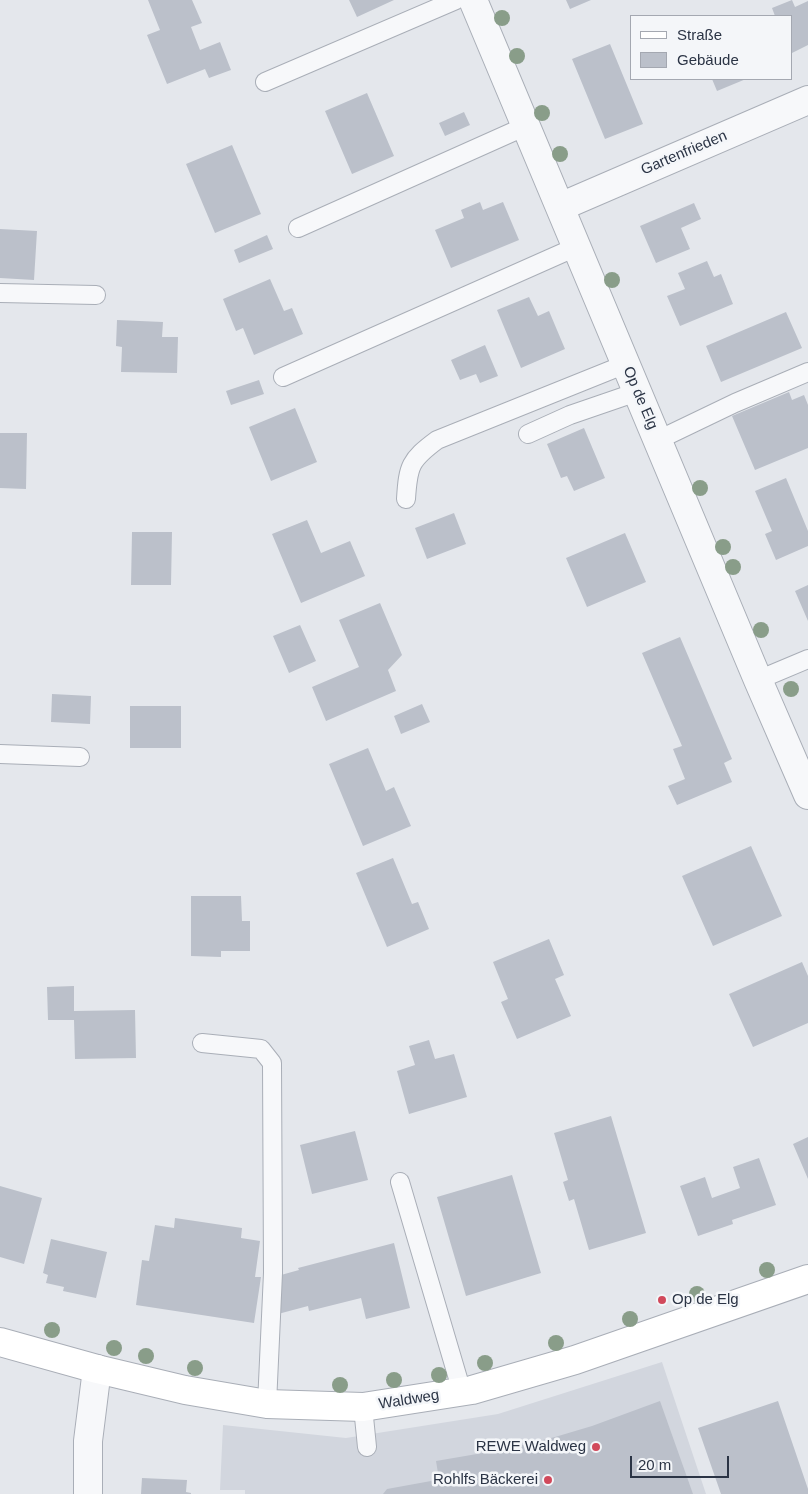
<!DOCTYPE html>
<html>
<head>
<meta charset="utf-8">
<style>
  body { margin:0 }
  #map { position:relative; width:808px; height:1494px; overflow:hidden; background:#e4e7ec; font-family:Helvetica,sans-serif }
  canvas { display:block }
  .legend { position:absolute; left:630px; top:15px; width:162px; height:65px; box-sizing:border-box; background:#f4f6f9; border:1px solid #a4a8b1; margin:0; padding:6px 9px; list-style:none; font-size:15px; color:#2b3445 }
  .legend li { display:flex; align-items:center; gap:10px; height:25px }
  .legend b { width:25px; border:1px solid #a4a8b1 }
  .scale { position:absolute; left:630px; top:1456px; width:99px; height:22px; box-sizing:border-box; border:2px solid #2b3445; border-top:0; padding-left:6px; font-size:15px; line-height:18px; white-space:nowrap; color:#2b3445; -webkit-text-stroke:4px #f4f6f9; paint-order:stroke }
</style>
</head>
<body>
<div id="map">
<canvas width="808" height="1494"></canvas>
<ul class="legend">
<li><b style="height:6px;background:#fff"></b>Straße</li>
<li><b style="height:14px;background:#bbc0ca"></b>Gebäude</li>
</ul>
<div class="scale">20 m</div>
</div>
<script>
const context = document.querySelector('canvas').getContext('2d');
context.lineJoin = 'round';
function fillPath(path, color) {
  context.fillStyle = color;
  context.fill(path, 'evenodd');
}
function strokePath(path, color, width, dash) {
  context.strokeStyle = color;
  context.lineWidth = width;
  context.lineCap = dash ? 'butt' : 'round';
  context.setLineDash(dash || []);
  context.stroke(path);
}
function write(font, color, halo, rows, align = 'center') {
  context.font = font + ' Helvetica,sans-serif';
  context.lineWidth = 5;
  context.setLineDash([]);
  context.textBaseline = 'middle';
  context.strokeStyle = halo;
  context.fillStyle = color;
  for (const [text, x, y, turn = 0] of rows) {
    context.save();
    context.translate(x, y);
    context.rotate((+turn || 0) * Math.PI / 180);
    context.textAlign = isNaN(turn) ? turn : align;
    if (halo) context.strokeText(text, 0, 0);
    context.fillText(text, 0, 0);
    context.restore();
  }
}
const built = new Path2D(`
  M 662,1362 L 706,1494 L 245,1494 L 245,1490 L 220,1490 L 223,1425 L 346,1438 L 498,1414 Z`);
const building = new Path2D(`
  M 148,0 L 192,0 L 202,23 L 191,27 L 200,50 L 220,42 L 231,70 L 209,78 L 205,69 L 167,84 L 147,35 L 160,30 Z
  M 349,0 L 394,0 L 357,17 Z
  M 566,0 L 591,0 L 570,9 Z
  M 792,0 L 795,7 L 808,1 L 808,45 L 792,53 L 792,16 L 775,16 L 772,8 Z
  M 610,44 L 643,124 L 605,139 L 572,59 Z
  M 712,79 L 746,79 L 717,91 Z
  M 367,93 L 394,156 L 352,174 L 325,111 Z
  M 464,112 L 470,125 L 445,136 L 439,123 Z
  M 232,145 L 261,214 L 215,233 L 186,164 Z
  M 480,202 L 483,210 L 503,202 L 519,240 L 451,268 L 435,230 L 464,218 L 461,210 Z
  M 694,203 L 701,219 L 681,228 L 690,249 L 656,263 L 640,226 Z
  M 0,229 L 37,231 L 34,280 L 0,278 Z
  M 267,235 L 273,249 L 239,263 L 234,250 Z
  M 707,261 L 714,277 L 721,274 L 733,304 L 680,326 L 667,296 L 685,289 L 678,273 Z
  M 270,279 L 284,311 L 292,308 L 303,334 L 254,355 L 243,328 L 236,331 L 223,299 Z
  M 529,297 L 538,316 L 549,311 L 565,349 L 521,368 L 497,310 Z
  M 786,312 L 802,348 L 721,382 L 706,346 Z
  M 117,320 L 163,322 L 162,337 L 178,337 L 177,373 L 121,372 L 122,347 L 116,346 Z
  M 485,345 L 498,376 L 480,383 L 476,374 L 460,380 L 451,360 Z
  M 259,380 L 264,394 L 231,405 L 226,391 Z
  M 789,392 L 792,400 L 804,395 L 808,405 L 808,448 L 755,470 L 732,416 Z
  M 295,408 L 317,462 L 271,481 L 249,427 Z
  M 584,428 L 605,478 L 574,491 L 567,476 L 561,478 L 547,444 Z
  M 0,433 L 27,433 L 26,489 L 0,488 Z
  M 786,478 L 808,531 L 808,546 L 776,560 L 765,534 L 772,531 L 755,491 Z
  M 454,513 L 466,544 L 427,559 L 415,528 Z
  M 307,520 L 321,553 L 350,541 L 365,576 L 301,603 L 272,534 Z
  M 132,532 L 172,532 L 171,585 L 131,585 Z
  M 625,533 L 646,582 L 587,607 L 566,558 Z
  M 808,585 L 808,621 L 795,591 Z
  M 380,603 L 402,655 L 388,670 L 396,691 L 326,721 L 312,687 L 359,667 L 339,620 Z
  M 300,625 L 316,661 L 289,673 L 273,636 Z
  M 680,637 L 732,759 L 724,763 L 732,782 L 677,805 L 668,786 L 685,779 L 673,749 L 682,746 L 642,653 Z
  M 52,694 L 91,696 L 90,724 L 51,722 Z
  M 422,704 L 430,722 L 401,734 L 394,716 Z
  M 130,706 L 181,706 L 181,748 L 130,748 Z
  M 368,748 L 386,791 L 394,787 L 411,826 L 363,846 L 329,764 Z
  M 751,846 L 782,916 L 713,946 L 682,876 Z
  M 393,858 L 412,904 L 418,902 L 429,929 L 387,947 L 356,873 Z
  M 191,896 L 241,896 L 242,921 L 250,921 L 250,951 L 221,951 L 221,957 L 191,956 Z
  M 549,939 L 564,975 L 555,979 L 571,1016 L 517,1039 L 501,1002 L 508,999 L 493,962 Z
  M 802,962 L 808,976 L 808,1023 L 753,1047 L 729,994 Z
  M 74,986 L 74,1011 L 135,1010 L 136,1058 L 75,1059 L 74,1020 L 48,1020 L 47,987 Z
  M 429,1040 L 435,1059 L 454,1054 L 467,1097 L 409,1114 L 397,1071 L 415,1065 L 409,1046 Z
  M 611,1116 L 646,1233 L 589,1250 L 574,1199 L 569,1201 L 563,1182 L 568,1180 L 554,1133 Z
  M 355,1131 L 368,1180 L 312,1194 L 300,1145 Z
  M 808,1137 L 808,1179 L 793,1144 Z
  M 759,1158 L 776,1205 L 732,1220 L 733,1224 L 698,1236 L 680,1186 L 705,1177 L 712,1198 L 740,1188 L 733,1167 Z
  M 512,1175 L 541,1273 L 466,1296 L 437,1197 Z
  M 0,1186 L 42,1198 L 24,1264 L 0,1257 Z
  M 175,1218 L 242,1228 L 241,1238 L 260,1241 L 255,1277 L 261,1277 L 254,1323 L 136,1305 L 142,1260 L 149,1261 L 155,1225 L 174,1228 Z
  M 51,1239 L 107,1252 L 96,1298 L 63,1291 L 64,1287 L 46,1283 L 48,1275 L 43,1273 Z
  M 394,1243 L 410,1308 L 366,1319 L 361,1298 L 309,1311 L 308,1306 L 278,1314 L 281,1275 L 299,1270 L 298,1268 Z
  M 660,1401 L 693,1494 L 383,1494 L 387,1489 L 431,1481 L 440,1485 L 436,1461 L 506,1449 L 555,1437 L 592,1426 Z
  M 778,1401 L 808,1489 L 808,1494 L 721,1494 L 698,1428 Z
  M 142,1478 L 187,1480 L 186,1492 L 191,1493 L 191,1494 L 141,1494 Z`);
const service = new Path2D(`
  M 265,82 L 456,0
  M 298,228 L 526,126
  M 0,293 L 96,295
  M 283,377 L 576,247
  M 528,434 L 570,415 L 637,392
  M 658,440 L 735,403 L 808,372
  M 406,499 C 408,466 410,460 437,440 L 626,364
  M 758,680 L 808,659
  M 0,754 L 80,757
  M 202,1043 L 261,1049 L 272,1063 L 273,1273 L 267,1404
  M 400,1182 L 462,1392
  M 363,1407 L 367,1447`);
const minor = new Path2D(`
  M 473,0 L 758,680 L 808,795
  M 560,207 L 808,100
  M 88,1494 L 88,1441 L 97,1369`);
const secondary = new Path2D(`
  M 0,1342 L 97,1369 L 185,1390 L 267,1404 L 363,1407 L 472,1390 L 575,1360 L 808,1279`);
const trees = [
  [502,18],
  [517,56],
  [542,113],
  [560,154],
  [612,280],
  [700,488],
  [723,547],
  [733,567],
  [761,630],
  [791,689],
  [767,1270],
  [697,1294],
  [630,1319],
  [52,1330],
  [556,1343],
  [114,1348],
  [146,1356],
  [485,1363],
  [195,1368],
  [439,1375],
  [394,1380],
  [340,1385]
];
const markers = [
  [662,1300,5,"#d1495b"],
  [596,1447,5,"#d1495b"],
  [548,1480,5,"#d1495b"]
];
const streetNames = [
  ["Gartenfrieden",684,153,-23],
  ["Op de Elg",640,398,67],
  ["Waldweg",409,1400,-9]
];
const poiNames = [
  ["Op de Elg",672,1300,"left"],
  ["REWE Waldweg",586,1447],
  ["Rohlfs Bäckerei",538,1480]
];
fillPath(built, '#d2d6de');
fillPath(building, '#bbc0ca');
strokePath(service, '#a9aeb7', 20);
strokePath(minor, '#a9aeb7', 30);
strokePath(secondary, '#a9aeb7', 30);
strokePath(service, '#f7f8fa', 18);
strokePath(minor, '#f7f8fa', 28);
strokePath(secondary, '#fff', 28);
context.fillStyle = '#899d89';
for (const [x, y] of trees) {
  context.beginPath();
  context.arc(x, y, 8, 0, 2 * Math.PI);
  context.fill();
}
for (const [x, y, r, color] of markers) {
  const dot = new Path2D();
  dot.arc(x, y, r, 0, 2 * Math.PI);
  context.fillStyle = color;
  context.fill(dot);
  strokePath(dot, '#f4f6f9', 2);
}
write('15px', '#2b3445', '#f4f6f9', streetNames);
write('15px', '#2b3445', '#f4f6f9', poiNames, 'right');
</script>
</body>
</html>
